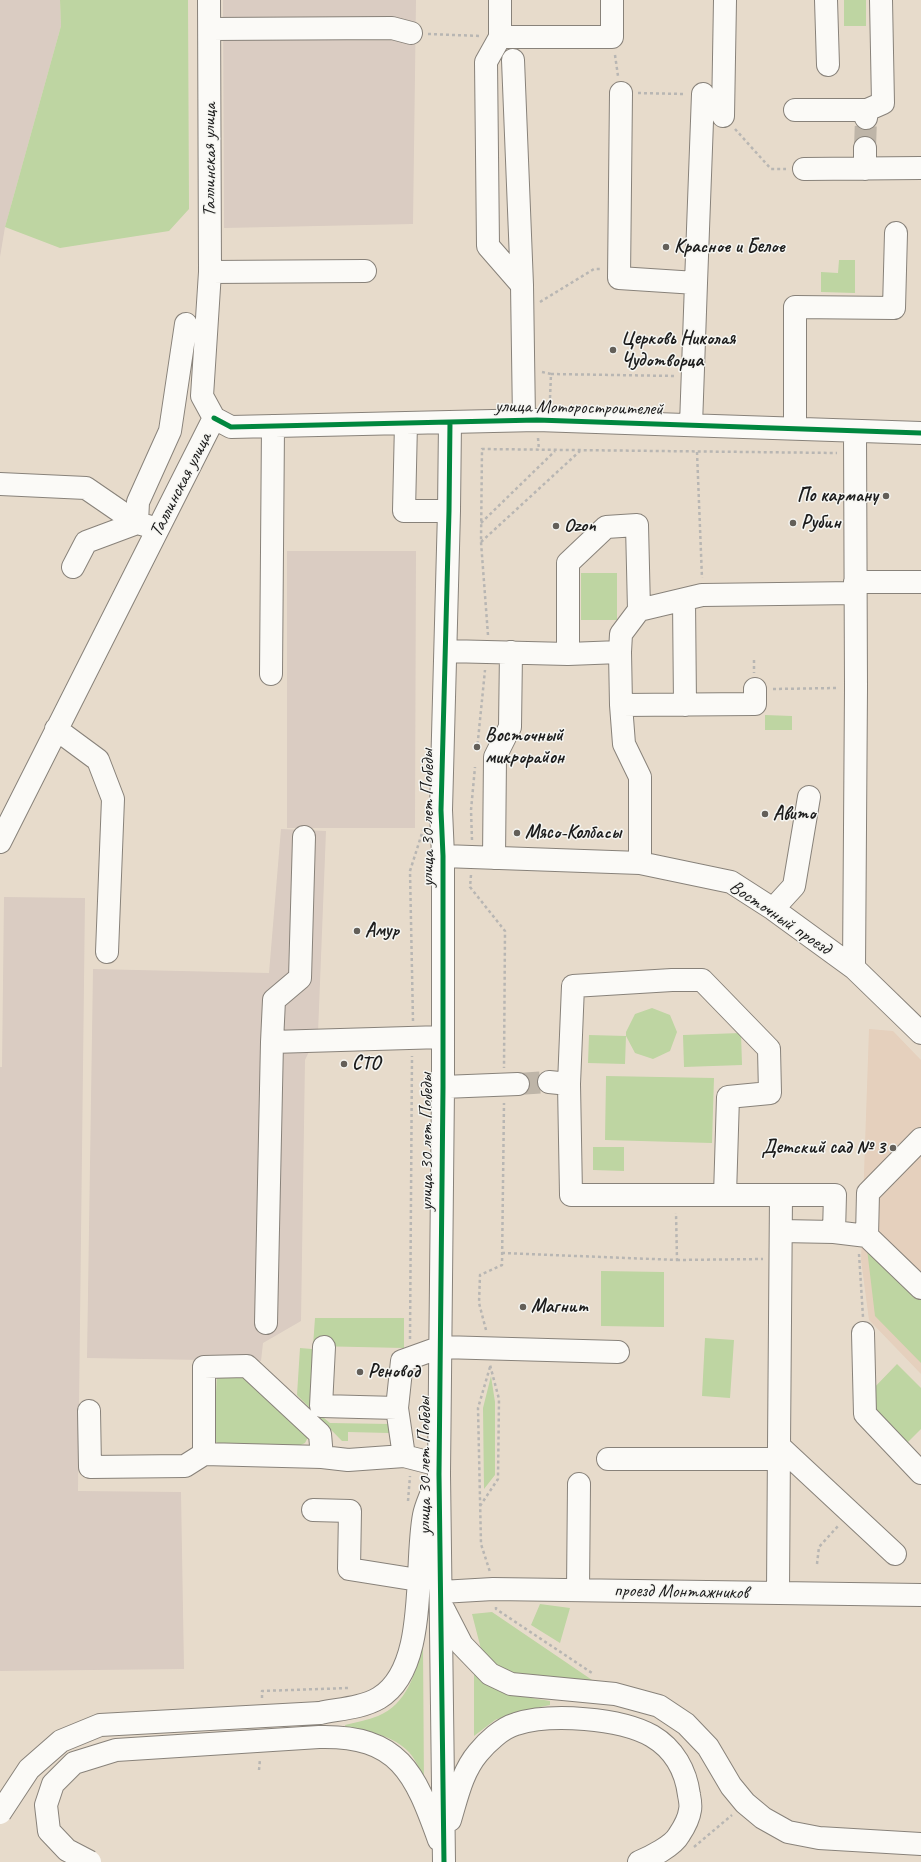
<!DOCTYPE html>
<html>
<head>
<meta charset="utf-8">
<style>
  body { margin:0 }
  canvas { display:block; background:#e7dbcb }
</style>
</head>
<body>
<canvas width="921" height="1862"></canvas>
<script>
const context = document.querySelector('canvas').getContext('2d');
context.lineJoin = 'round';
function fillPath(path, color) {
  context.fillStyle = color;
  context.fill(path, 'evenodd');
}
function strokePath(path, color, width, dash) {
  context.strokeStyle = color;
  context.lineWidth = width;
  context.lineCap = dash ? 'butt' : 'round';
  context.setLineDash(dash || []);
  context.stroke(path);
}
function write(font, color, halo, rows, align = 'center') {
  context.font = font + ' Caveat,sans-serif';
  context.lineWidth = 3;
  context.setLineDash([]);
  context.textBaseline = 'middle';
  context.strokeStyle = halo;
  context.fillStyle = color;
  for (const [text, x, y, turn = 0] of rows) {
    context.save();
    context.translate(x, y);
    context.rotate((+turn || 0) * Math.PI / 180);
    context.textAlign = isNaN(turn) ? turn : align;
    if (halo) context.strokeText(text, 0, 0);
    context.fillText(text, 0, 0);
    context.restore();
  }
}
const built = new Path2D(`
  M 869,1029 L 893,1031 L 921,1060 L 921,1374 L 869,1320 L 861,1260 Z`);
const industrial = new Path2D(`
  M 0,0 L 60,0 L 61,26 L 5,227 L 0,257 Z
  M 223,0 L 416,0 L 413,224 L 224,228 Z
  M 287,551 L 416,551 L 415,828 L 287,828 Z
  M 281,829 L 326,831 L 318,1033 L 305,1060 L 301,1321 L 263,1343 L 261,1361 L 87,1358 L 93,969 L 269,973 Z
  M 4,897 L 85,898 L 78,1491 L 181,1492 L 184,1669 L 0,1671 L 0,1067 L 2,1067 Z`);
const green = new Path2D(`
  M 60,0 L 188,0 L 189,209 L 169,231 L 60,248 L 5,227 L 61,26 Z
  M 844,0 L 866,0 L 866,26 L 844,26 Z
  M 839,260 L 855,260 L 855,293 L 821,292 L 821,272 L 838,273 Z
  M 581,573 L 617,573 L 617,620 L 581,620 Z
  M 765,715 L 792,716 L 792,730 L 765,730 Z
  M 652,1008 L 670,1015 L 677,1032 L 670,1051 L 653,1059 L 635,1053 L 626,1036 L 625,1064 L 588,1063 L 589,1035 L 626,1036 L 626,1032 L 635,1014 Z
  M 741,1033 L 742,1065 L 684,1067 L 683,1035 Z
  M 606,1076 L 714,1078 L 712,1143 L 605,1140 Z
  M 593,1147 L 624,1147 L 624,1171 L 593,1170 Z
  M 867,1249 L 921,1295 L 921,1363 L 875,1316 Z
  M 601,1271 L 664,1272 L 664,1327 L 601,1326 Z
  M 315,1318 L 404,1318 L 404,1348 L 313,1346 Z
  M 705,1338 L 734,1340 L 730,1398 L 702,1396 Z
  M 300,1348 L 312,1349 L 312,1408 L 330,1423 L 390,1424 L 392,1430 L 389,1433 L 348,1432 L 348,1441 L 342,1441 L 297,1395 Z
  M 897,1364 L 921,1388 L 921,1429 L 901,1449 L 875,1423 L 871,1391 Z
  M 240,1371 L 308,1437 L 305,1443 L 298,1446 L 222,1445 L 216,1442 L 214,1434 L 217,1372 Z
  M 491,1376 L 495,1402 L 495,1475 L 484,1489 L 483,1408 Z
  M 540,1604 L 570,1608 L 560,1643 L 531,1625 Z
  M 492,1612 L 598,1684 L 517,1677 L 498,1668 L 481,1649 L 472,1614 Z
  M 423,1646 L 424,1788 C 422,1781 420,1773 418,1766 C 406,1738 373,1731 346,1729 L 345,1725 C 356,1722 368,1720 378,1716 C 407,1704 415,1674 423,1646 Z
  M 474,1673 C 499,1693 518,1696 550,1701 L 550,1705 L 517,1712 L 495,1720 L 474,1736 Z`);
const minorTunnel = new Path2D(`
  M 865,148 L 866,118
  M 518,1084 L 549,1082`);
const path = new Path2D(`
  M 428,34 L 481,36
  M 615,55 L 618,76
  M 638,93 L 685,94
  M 735,129 L 771,169 L 786,169
  M 540,302 L 594,269 L 602,269
  M 542,372 L 551,374
  M 550,398 L 551,374 L 676,376
  M 538,438 L 539,450
  M 697,452 L 702,578
  M 481,523 L 555,451
  M 481,542 L 580,451
  M 488,635 L 481,542 L 482,449 L 837,453
  M 754,660 L 754,673
  M 773,689 L 838,688
  M 477,750 L 485,670
  M 472,840 L 471,810 L 475,767
  M 471,875 L 470,887 L 505,931 L 504,1068
  M 413,1021 L 410,871 L 423,830
  M 502,1253 L 677,1260 L 676,1213
  M 859,1254 L 863,1317
  M 677,1260 L 763,1259
  M 486,1330 L 479,1303 L 480,1275 L 502,1265 L 504,1103
  M 410,1339 L 412,1056
  M 490,1367 L 478,1408 L 481,1544 L 490,1572
  M 408,1501 L 410,1476
  M 480,1506 L 498,1479 L 499,1399 L 490,1365
  M 817,1564 L 819,1547 L 838,1526
  M 496,1607 L 496,1609 L 592,1673
  M 262,1698 L 262,1691 L 348,1688
  M 259,1770 L 260,1759
  M 694,1847 L 732,1815`);
const minor = new Path2D(`
  M 209,0 L 210,272 L 202,396 L 214,418
  M 500,0 L 500,37 L 486,62 L 488,246 L 522,285 L 524,420
  M 826,0 L 828,65
  M 210,29 L 392,28 L 411,33
  M 500,37 L 612,37 L 612,0
  M 513,60 L 522,285
  M 621,93 L 619,278 L 696,283 L 691,425
  M 795,110 L 867,110
  M 723,116 L 725,0
  M 866,118 L 867,110 L 883,103 L 881,0
  M 804,169 L 921,168
  M 865,169 L 865,148
  M 210,272 L 365,271
  M 696,283 L 703,94
  M 214,418 L 231,427 L 537,420 L 921,433
  M 406,423 L 404,511 L 449,511
  M 795,428 L 795,307 L 894,308 L 896,233
  M 0,484 L 86,488 L 137,523
  M 137,523 L 138,502 L 170,431 L 186,324
  M 73,567 L 86,542 L 137,523 L 148,526
  M 855,582 L 921,582
  M 684,600 L 685,705
  M 446,651 L 568,654 L 620,652 L 621,634 L 639,610 L 702,595 L 855,593
  M 620,652 L 621,705 L 755,704 L 755,689
  M 568,654 L 568,563 L 606,527 L 637,525 L 639,610
  M 271,674 L 273,426
  M 621,705 L 624,744 L 640,777 L 640,863
  M 56,729 L 98,760 L 113,799 L 107,952
  M 304,837 L 300,978 L 274,1000 L 272,1042 L 443,1037
  M 0,842 L 214,418
  M 443,856 L 640,863 L 731,882 L 773,909 L 854,968 L 921,1033
  M 494,858 L 495,757 L 510,727 L 511,652
  M 773,909 L 794,886 L 809,797
  M 854,968 L 856,688 L 855,431
  M 549,1082 L 569,1084
  M 443,1087 L 518,1084
  M 725,1195 L 728,1097 L 770,1093 L 769,1049 L 702,980 L 672,980 L 573,986 L 569,1084 L 571,1195 L 781,1195 L 779,1446 L 895,1554
  M 781,1195 L 835,1195 L 834,1232 L 781,1231
  M 834,1232 L 867,1236 L 921,1288
  M 867,1236 L 868,1193 L 921,1139
  M 266,1323 L 272,1042
  M 863,1333 L 865,1414 L 921,1473
  M 324,1347 L 321,1406 L 397,1408
  M 89,1411 L 90,1467 L 185,1466 L 204,1454
  M 404,1456 L 397,1408 L 402,1361 L 441,1347 L 618,1352
  M 322,1457 L 320,1434 L 247,1366 L 204,1367 L 204,1454 L 322,1457 L 348,1460 L 404,1456 L 439,1465
  M 608,1459 L 779,1459
  M 313,1510 L 350,1511 L 349,1569 L 418,1580
  M 578,1590 L 579,1484
  M 441,1592 L 493,1589 L 921,1595
  M 778,1592 L 779,1446
  M 444,1610 L 462,1645 L 490,1674 L 511,1684 L 615,1694 L 659,1706 L 686,1724 L 708,1747 L 731,1786 L 745,1803 L 763,1818 L 788,1832 L 819,1838 L 921,1844
  M 320,1713 C 339,1709 362,1708 379,1698 C 429,1668 414,1566 424,1515 C 426,1505 431,1496 434,1486
  M 319,1737 C 399,1735 415,1773 439,1840
  M 450,1820 C 457,1797 462,1772 478,1753 C 487,1742 502,1728 516,1724 C 551,1713 620,1718 652,1736 C 674,1749 686,1771 689,1795 C 690,1800 691,1806 690,1810 C 689,1818 683,1829 679,1835 C 673,1846 651,1857 639,1862
  M 444,1862 L 439,1474 L 443,1087 L 443,856 L 441,810 L 449,511 L 450,422`);
const minorBridge = new Path2D(`
  M 0,1813 L 29,1769 L 61,1741 L 100,1725 L 320,1713
  M 90,1862 L 67,1850 L 49,1831 L 46,1805 L 53,1784 L 74,1763 L 116,1750 L 319,1737`);
const cycleway = new Path2D(`
  M 214,418 L 231,427 L 537,420 L 921,433
  M 444,1862 L 439,1474 L 443,1087 L 443,856 L 441,810 L 449,511 L 450,422`);
const markers = [
  [666,247,4,"#635f59"],
  [613,350,4,"#635f59"],
  [886,496,4,"#635f59"],
  [793,523,4,"#635f59"],
  [556,526,4,"#635f59"],
  [477,747,4,"#635f59"],
  [765,814,4,"#635f59"],
  [517,833,4,"#635f59"],
  [357,931,4,"#635f59"],
  [344,1064,4,"#635f59"],
  [893,1148,4,"#635f59"],
  [523,1307,4,"#635f59"],
  [360,1372,4,"#635f59"]
];
const streetNames = [
  ["Таллинская улица",210,160,-90],
  ["улица Моторостроителей",579,408,1],
  ["Таллинская улица",181,485,-63],
  ["улица 30 лет Победы",428,818,-90],
  ["Восточный проезд",780,918,34],
  ["улица 30 лет Победы",427,1142,-90],
  ["улица 30 лет Победы",425,1466,-90],
  ["проезд Монтажников",681,1592,1]
];
const poiNames = [
  ["Красное и Белое",674,247],
  ["Церковь Николая",621,339],
  ["Чудотворца",621,361],
  ["По карману",878,496,"right"],
  ["Рубин",801,523],
  ["Ozon",564,526],
  ["Восточный",485,736],
  ["микрорайон",485,758],
  ["Авито",773,814],
  ["Мясо-Колбасы",525,833],
  ["Амур",365,931],
  ["СТО",352,1064],
  ["Детский сад № 3",885,1148,"right"],
  ["Магнит",531,1307],
  ["Реновод",368,1372]
];
fillPath(built, '#e5d0bd');
fillPath(industrial, '#daccc2');
fillPath(green, '#bed5a2');
strokePath(minorTunnel, '#beb5a8', 22, [22, 11]);
strokePath(minor, '#88827a', 24);
strokePath(path, '#b8b6b3', 2.5, [3, 3]);
strokePath(minor, '#fbfaf7', 22);
strokePath(minorBridge, '#88827a', 24, []);
strokePath(minorBridge, '#fbfaf7', 22);
strokePath(cycleway, '#00873e', 5);
for (const [x, y, r, color] of markers) {
  const dot = new Path2D();
  dot.arc(x, y, r, 0, 2 * Math.PI);
  context.fillStyle = color;
  context.fill(dot);
  strokePath(dot, '#f6f6f2', 1.5);
}
write('19px', '#1c1c1c', '#f6f6f2', streetNames);
write('bold 19px', '#1c1c1c', '#f6f6f2', poiNames, 'left');
</script>
</body>
</html>
